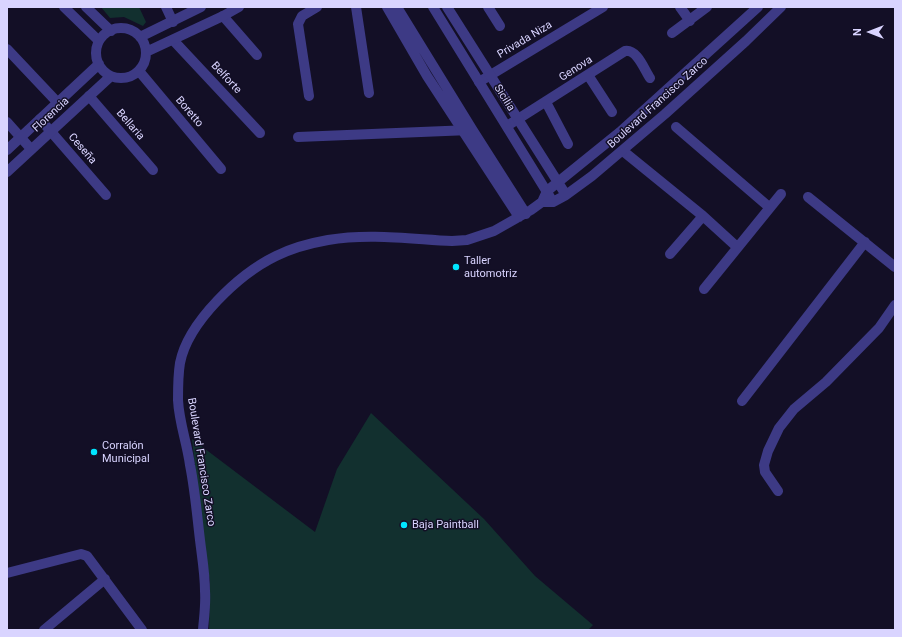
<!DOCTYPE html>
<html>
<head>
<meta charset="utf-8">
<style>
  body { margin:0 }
  #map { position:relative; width:902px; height:637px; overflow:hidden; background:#130f26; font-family:Roboto,sans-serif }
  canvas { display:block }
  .frame { position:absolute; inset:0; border:8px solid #d9d4ff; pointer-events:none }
  .north { position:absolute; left:850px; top:12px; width:40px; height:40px; -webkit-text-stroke:3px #130f26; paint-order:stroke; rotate:270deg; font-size:11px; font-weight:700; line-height:16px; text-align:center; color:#d9d4ff }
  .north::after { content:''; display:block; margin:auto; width:14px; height:18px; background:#d9d4ff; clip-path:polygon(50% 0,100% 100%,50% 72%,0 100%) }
</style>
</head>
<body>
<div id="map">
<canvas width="902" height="637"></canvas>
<div class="frame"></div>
<div class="north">N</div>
</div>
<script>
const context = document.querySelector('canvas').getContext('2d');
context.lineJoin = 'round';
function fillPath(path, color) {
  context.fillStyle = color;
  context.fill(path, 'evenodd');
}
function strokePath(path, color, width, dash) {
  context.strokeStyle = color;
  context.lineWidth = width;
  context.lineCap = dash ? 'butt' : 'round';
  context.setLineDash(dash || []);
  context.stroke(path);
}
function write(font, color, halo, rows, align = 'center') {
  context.font = font + ' Roboto,sans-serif';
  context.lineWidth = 3;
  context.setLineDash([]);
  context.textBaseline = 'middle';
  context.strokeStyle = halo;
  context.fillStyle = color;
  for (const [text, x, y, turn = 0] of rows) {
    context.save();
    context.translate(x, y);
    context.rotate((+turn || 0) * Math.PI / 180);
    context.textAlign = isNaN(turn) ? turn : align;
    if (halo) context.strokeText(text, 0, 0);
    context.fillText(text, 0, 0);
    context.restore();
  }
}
const green = new Path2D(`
  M 101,7 L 139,7 L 146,22 L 143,26 L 124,17 L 110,18 Z
  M 371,413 L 484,519 L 535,576 L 593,625 L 588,630 L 209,630 L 210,581 L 204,551 L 192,439 L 315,532 L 337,469 Z`);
const minor = new Path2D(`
  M 166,7 L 173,22
  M 356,7 L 369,93
  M 488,7 L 500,26
  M 680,7 L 690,21
  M 223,16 L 257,55
  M 672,33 L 707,7
  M 173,40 L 260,133
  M 7,49 L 58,103
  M 139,71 L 221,169
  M 588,75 L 612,112
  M 479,82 L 603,7
  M 89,96 L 153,170
  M 309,96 L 298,24 L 302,16 L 317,7
  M 546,102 L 568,144
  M 40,119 L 106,195
  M 7,122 L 31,149
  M 507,126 L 625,51 C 637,49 644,69 650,78
  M 676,127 L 769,207
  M 298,137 L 470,130
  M 623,151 L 703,216 L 737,247
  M 808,197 L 895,267
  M 670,254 L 703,216
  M 704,289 L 781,194
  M 742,401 L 865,242
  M 778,491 L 765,472 L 764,465 L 768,451 L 779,428 L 794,409 L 826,382 L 879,328 L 895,305
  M 7,573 L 81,554 L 87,556 L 142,630
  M 44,630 L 105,579`);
const tertiary = new Path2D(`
  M 64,7 L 99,41
  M 86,7 L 111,31
  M 387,7 L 427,76 L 519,217
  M 397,7 L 472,129 L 526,214
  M 433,7 L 550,197
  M 447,7 L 566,195
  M96 53a25 25 0 1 1 50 0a25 25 0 1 1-50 0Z
  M 140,37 L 201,7
  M 146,52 L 223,16 L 239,7
  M 7,150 L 99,64
  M 7,172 L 111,76
  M 542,202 L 553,202 L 566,195 L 592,176 L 665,114 L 746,41 L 781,7
  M 203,630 C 204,617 206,604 205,591 C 205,574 202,557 200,540 C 197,515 195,490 190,465 C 187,443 179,422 178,400 C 178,388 178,375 180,363 C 188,322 239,274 276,256 C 292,248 311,243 328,240 C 368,233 411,239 452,241 L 467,240 L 494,231 L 531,210 L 542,202 L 547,191 L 620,132 L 758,7`);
const markers = [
  [456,267,4,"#00e5ff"],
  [94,452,4,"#00e5ff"],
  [404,525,4,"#00e5ff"]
];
const streetNames = [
  ["Privada Niza",525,40,-31],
  ["Genova",576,69,-33],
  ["Belforte",226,78,47],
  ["Sicilia",504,98,58],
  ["Boulevard Francisco Zarco",658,103,-42],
  ["Boretto",189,112,50],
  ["Florencia",51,115,-43],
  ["Bellaria",130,125,49],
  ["Ceseña",82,149,49],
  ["Boulevard Francisco Zarco",201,462,81]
];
const poiNames = [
  ["Taller",464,261],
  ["automotriz",464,274],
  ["Corralón",102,446],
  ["Municipal",102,459],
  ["Baja Paintball",412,525]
];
fillPath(green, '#12302f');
strokePath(minor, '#3d3a85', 10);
strokePath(tertiary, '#3d3a85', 10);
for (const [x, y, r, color] of markers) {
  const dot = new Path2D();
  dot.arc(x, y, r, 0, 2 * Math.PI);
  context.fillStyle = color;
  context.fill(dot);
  strokePath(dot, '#130f26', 1.5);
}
write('11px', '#d9d4ff', '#130f26', streetNames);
write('11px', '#d9d4ff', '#130f26', poiNames, 'left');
</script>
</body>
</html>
